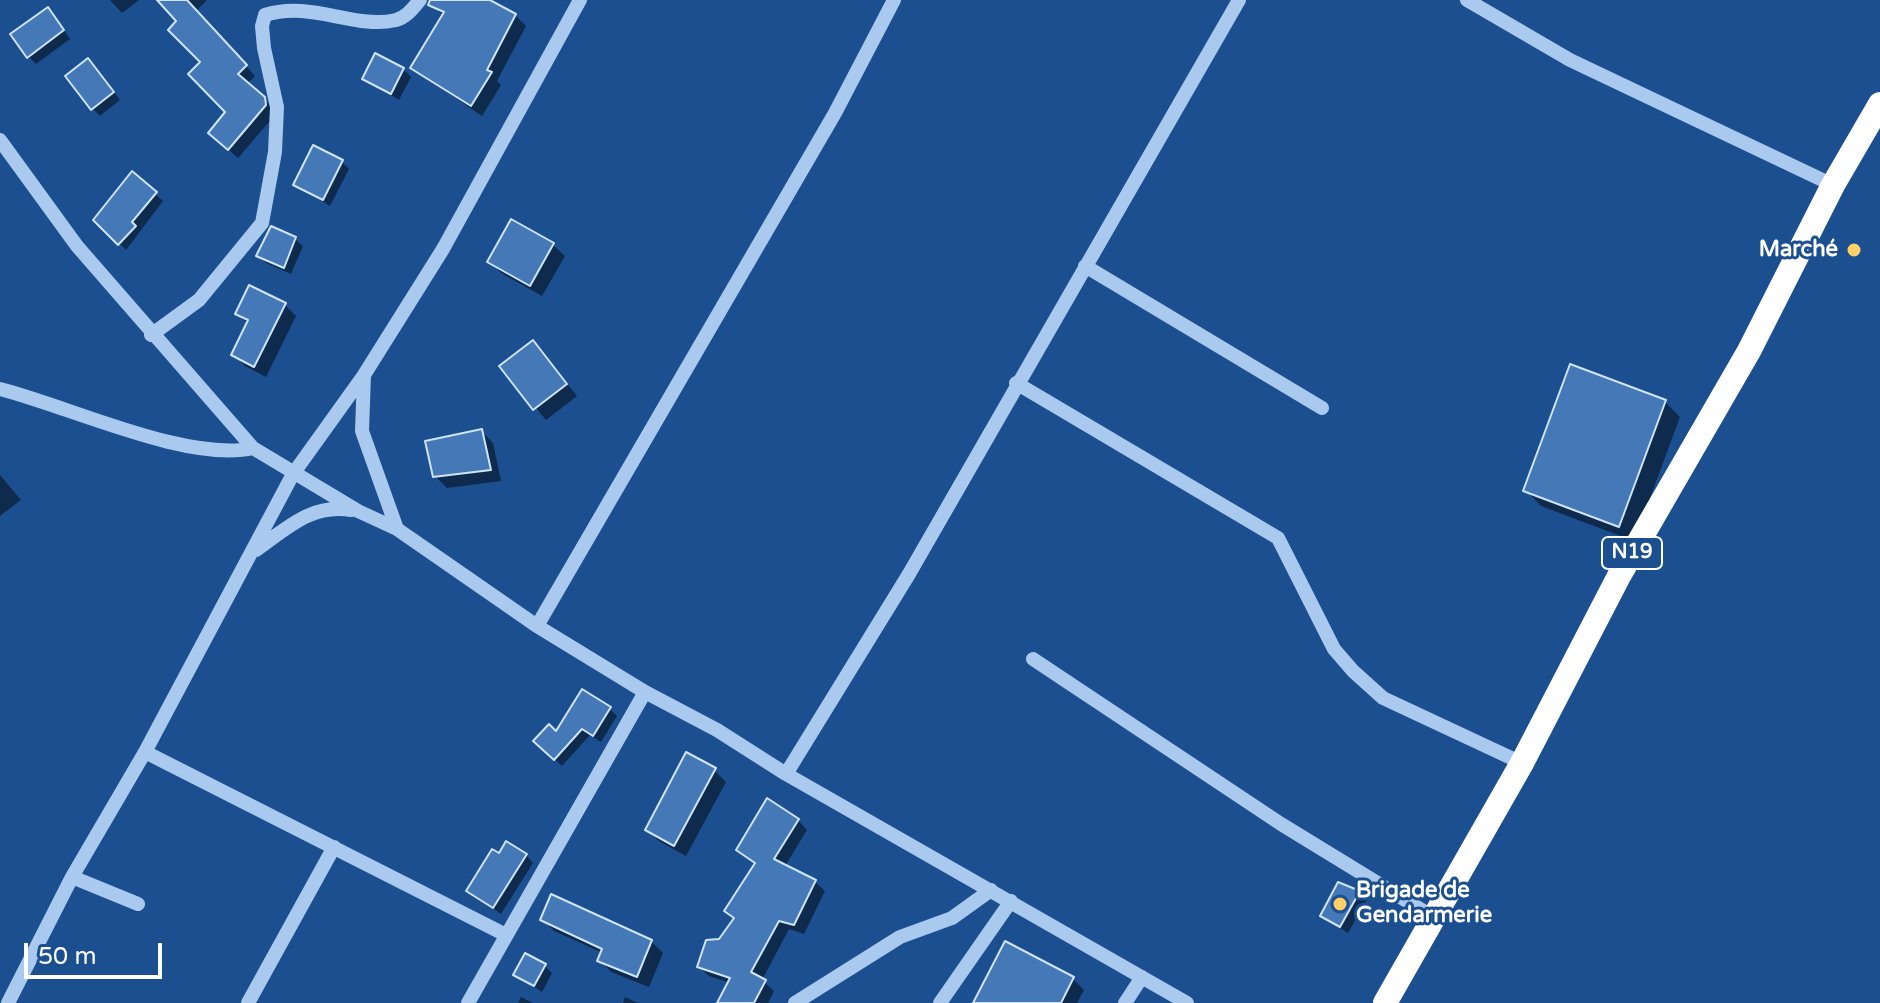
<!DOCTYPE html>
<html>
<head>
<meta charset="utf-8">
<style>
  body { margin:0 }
  #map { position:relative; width:1880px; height:1003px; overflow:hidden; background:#1b4f8f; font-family:"Varela Round",sans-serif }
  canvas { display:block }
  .scale { position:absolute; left:24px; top:943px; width:138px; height:36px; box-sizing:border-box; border:4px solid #fff; border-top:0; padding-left:10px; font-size:24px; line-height:28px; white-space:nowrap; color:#fff; -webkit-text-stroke:6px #1b4f8f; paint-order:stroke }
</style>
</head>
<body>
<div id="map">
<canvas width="1880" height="1003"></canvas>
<div class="scale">50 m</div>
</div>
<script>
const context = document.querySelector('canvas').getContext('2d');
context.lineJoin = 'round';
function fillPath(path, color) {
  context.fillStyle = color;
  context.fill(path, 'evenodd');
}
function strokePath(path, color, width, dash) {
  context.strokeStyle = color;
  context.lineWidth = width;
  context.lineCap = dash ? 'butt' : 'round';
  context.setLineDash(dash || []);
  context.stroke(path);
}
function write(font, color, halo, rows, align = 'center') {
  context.font = font + ' "Varela Round",sans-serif';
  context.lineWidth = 6;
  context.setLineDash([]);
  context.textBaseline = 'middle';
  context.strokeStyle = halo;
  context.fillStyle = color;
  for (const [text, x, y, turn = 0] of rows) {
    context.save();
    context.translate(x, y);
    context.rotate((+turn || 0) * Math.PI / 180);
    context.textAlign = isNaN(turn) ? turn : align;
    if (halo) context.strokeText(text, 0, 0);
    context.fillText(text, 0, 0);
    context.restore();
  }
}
const shadow = new Path2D(`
  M 110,0 L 139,0 L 122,13 Z
  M 160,0 L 207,0 L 196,11 L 255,76 L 247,84 L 274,109 L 275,115 L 238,158 L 220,142 L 228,112 L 179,21 Z
  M 433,0 L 486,0 L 515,15 L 526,26 L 497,81 L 501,85 L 482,116 L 412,68 L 444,16 L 431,4 Z
  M 55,17 L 70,39 L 36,64 L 28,56 Z
  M 96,68 L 120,100 L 100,116 L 92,108 Z
  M 403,69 L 411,77 L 399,100 L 365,78 Z
  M 342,162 L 349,169 L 330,206 L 295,184 Z
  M 133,174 L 163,201 L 126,250 L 96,220 Z
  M 512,221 L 553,245 L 565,256 L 542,296 L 501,273 L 489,261 Z
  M 295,239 L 303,246 L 291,274 L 266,263 L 258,256 Z
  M 284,304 L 296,316 L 266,377 L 245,366 L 234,355 L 248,324 L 237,313 Z
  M 533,342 L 577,396 L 546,420 L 502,366 Z
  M 1665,402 L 1680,417 L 1634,541 L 1541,506 L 1526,490 Z
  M 481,431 L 493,443 L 501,481 L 447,488 L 435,476 Z
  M 0,475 L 21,500 L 0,516 Z
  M 609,708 L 617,716 L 601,742 L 590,735 L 562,766 L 536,741 Z
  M 714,770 L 726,782 L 686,856 L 659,841 L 647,830 Z
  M 798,820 L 807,830 L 785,866 L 815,882 L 825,891 L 804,934 L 789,929 L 762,980 L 774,991 L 768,1003 L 720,1003 L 730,983 L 709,976 L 699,966 L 735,920 L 726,911 L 756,865 L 738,850 Z
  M 526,855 L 533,863 L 501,914 L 469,891 L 499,856 Z
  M 1339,884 L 1367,900 L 1348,933 L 1322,916 Z
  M 542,919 L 651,941 L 663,953 L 649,987 L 611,972 L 600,960 L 603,953 L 554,931 Z
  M 545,966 L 552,973 L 542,992 L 515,974 Z
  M 1073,979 L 1084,990 L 1077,1003 L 975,1003 Z
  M 521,997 L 533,1003 L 518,1003 Z
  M 625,997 L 638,1003 L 623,1003 Z`);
const building = new Path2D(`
  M 157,0 L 187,0 L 247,65 L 238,74 L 265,97 L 266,105 L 228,150 L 208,133 L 225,112 L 188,74 L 200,62 L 168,30 L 176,21 Z
  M 430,0 L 490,0 L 516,14 L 487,70 L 492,72 L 471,106 L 410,68 L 444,12 L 428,5 Z
  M 48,7 L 64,30 L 27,58 L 10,34 Z
  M 375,53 L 404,68 L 391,94 L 362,79 Z
  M 88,58 L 114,92 L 91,110 L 65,76 Z
  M 313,145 L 343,160 L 323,200 L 293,185 Z
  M 132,171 L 157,192 L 132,222 L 136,226 L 118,245 L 93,220 Z
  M 511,219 L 554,243 L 530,286 L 487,262 Z
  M 271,226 L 296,237 L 284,268 L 256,256 Z
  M 249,285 L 286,303 L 254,367 L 231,355 L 248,320 L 235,314 Z
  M 533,340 L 567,384 L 533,410 L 499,366 Z
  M 1570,364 L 1666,400 L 1619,527 L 1523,491 Z
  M 482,429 L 491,470 L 433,477 L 425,441 Z
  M 582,689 L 611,707 L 593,736 L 582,729 L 554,760 L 533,741 L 549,724 L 556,731 Z
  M 686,752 L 716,768 L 674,846 L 645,830 Z
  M 767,798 L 799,819 L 774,859 L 816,880 L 794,925 L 779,921 L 751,972 L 766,980 L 754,1003 L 717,1003 L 730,978 L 697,967 L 706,940 L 719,939 L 734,918 L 724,911 L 755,863 L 736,850 Z
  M 506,841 L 527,854 L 493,908 L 466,891 L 492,849 L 499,853 Z
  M 1338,882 L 1360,891 L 1340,927 L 1320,916 Z
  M 551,894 L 652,940 L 637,977 L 597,961 L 602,949 L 540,920 Z
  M 1005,941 L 1074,977 L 1061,1003 L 973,1003 Z
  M 525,953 L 546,964 L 534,986 L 513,975 Z`);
const minor = new Path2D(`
  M 1467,0 L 1570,60 L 1833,185
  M 0,140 L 77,246 L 253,448 L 358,511 L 397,529 L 537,626 L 645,692 L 717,730 L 786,774 L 1187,1003
  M 1085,266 L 1322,408
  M 151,335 L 199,300 L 262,223 L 275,152 L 277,107 L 264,48 L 262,26 L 265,15 C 311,0 355,30 396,20 C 407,17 413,8 420,0
  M 364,375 L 362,431 L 397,529
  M 1016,383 L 1278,538 L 1334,649 L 1353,671 L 1383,698 L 1522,763
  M 0,389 C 68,406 188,463 253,448
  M 256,550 C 286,529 312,503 351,510
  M 537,626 L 835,113 L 894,0
  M 1033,659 L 1281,824 L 1433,917
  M 145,752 L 506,935
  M 786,774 L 909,574 L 1239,0
  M 72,877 L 138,904
  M 8,1003 L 72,877 L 145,752 L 293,474 L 364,375 L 443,249 L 580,0
  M 248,1003 L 334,847
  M 468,1003 L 645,692
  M 795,1003 L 900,937 L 952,918 L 991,890
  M 940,1003 L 1011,901
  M 1125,1003 L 1142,977`);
const highway = new Path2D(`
  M 1385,1003 L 1522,763 L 1619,576 L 1749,351 L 1833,185 L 1880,104`);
const markers = [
  [1854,250,8,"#ffd166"],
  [1340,904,8,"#ffd166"]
];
const shields = [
  [1632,553,60]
];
const shieldNames = [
  ["N19",1632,553]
];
const poiNames = [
  ["Marché",1838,250],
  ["Brigade de",1356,891,"left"],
  ["Gendarmerie",1356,916,"left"]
];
fillPath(shadow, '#0007');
fillPath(building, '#4478b7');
strokePath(building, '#cfe3fa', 2);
strokePath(minor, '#a9c9ee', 14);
strokePath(highway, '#fff', 24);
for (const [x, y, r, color] of markers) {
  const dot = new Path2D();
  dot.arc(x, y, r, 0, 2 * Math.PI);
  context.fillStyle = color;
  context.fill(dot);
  strokePath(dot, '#1b4f8f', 3);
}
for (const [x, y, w] of shields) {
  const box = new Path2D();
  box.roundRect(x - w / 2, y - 16, w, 32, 6);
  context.fillStyle = '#1b4f8f';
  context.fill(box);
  strokePath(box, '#fff', 2);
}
write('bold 20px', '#fff', null, shieldNames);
write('bold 22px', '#fff', '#1b4f8f', poiNames, 'right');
</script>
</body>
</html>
